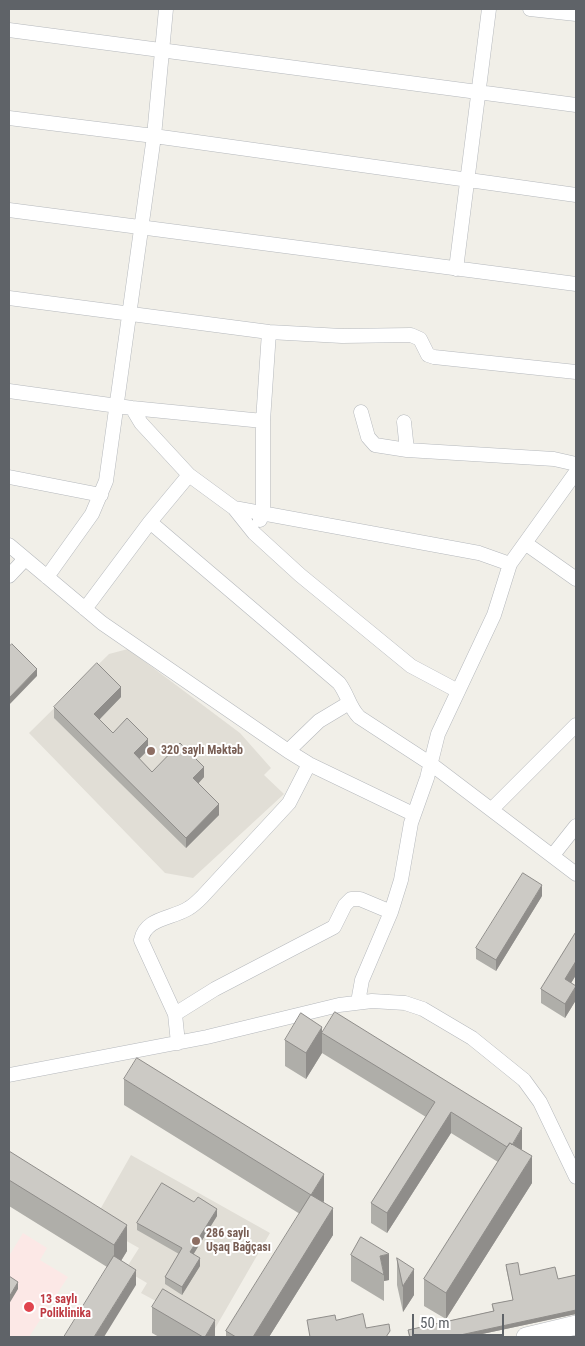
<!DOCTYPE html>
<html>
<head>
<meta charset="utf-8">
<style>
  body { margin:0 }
  #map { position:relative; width:585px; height:1346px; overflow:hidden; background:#f1efe8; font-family:"Roboto Condensed",sans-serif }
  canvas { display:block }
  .frame { position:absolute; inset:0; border:10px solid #5f6368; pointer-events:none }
  .scale { position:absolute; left:412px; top:1314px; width:92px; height:22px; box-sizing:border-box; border:2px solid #5f6368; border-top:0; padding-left:6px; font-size:15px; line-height:18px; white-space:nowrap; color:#5f6368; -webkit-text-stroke:4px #fff; paint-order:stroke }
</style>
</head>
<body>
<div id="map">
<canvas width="585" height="1346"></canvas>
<div class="frame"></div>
<div class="scale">50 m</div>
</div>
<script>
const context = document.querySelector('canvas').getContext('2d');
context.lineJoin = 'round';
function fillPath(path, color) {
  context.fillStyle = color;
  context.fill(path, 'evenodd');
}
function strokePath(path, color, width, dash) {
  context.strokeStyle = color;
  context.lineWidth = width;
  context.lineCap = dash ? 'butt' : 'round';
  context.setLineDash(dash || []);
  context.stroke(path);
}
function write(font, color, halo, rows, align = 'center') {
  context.font = font + ' "Roboto Condensed",sans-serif';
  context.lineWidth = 4;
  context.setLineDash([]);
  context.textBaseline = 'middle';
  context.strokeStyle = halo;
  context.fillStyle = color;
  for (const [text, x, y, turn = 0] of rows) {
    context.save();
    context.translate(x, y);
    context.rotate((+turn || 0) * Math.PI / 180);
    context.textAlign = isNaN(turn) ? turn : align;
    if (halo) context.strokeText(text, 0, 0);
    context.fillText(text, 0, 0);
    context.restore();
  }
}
const education = new Path2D(`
  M 128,649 L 240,733 L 271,768 L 264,775 L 284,794 L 193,878 L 165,873 L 29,733 L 109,654 Z
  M 131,1155 L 270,1233 L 213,1332 L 141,1293 L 147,1283 L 125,1270 L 139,1248 L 93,1222 Z`);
const medical = new Path2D(`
  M 23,1233 L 47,1248 L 40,1260 L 68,1277 L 29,1337 L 9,1337 L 9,1256 Z`);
const street = new Path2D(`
  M 530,9 L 576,14
  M 9,30 L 576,105
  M 9,118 L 154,136 L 576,195
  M 9,210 L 576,284
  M 456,269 L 489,9
  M 9,298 L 269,332 L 342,336 L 411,335 L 420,339 L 428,355 L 434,357 L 576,372
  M 9,391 L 132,408 L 263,421
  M 132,408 L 141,423 L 189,475 L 234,508 L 254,533 L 300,575 L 411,666 L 458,691
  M 361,412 L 368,437 L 375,445 L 407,450 L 554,459 L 576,464
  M 404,422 L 407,450
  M 9,477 L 101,495
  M 234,508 L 479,553 L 510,564
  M 260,520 L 263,512 L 263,421 L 269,332
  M 150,522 L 339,683 C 348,695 349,707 359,717 L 431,764 L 576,874
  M 525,543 L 576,579
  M 9,545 L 102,623 L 288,751 L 309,764 L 413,814
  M 9,576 L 25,559
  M 47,577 L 92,514 L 106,481 L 154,136 L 166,9
  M 85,609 L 150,522 L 189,475
  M 288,751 L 319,721 L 349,703
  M 492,809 L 576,725
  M 553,855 L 576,826
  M 358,1002 L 362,980 L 391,912 L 401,880 L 411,823 L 427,778 L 438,734 L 494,615 L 510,564 L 576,472
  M 175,1014 L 215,989 L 334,927 L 345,905 L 351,899 L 360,899 L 391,912
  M 178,1043 L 175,1014 L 141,940 C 146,917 172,919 189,908 C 194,905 198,901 202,897 L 289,803 L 309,764
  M 9,1075 L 207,1037 L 339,1005 L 372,1001 L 405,1003 L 423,1009 L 472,1038 L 524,1080 L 540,1102 L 576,1177`);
const secondary = new Path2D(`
  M 526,1337 L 576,1325`);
const wall = new Path2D(`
  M 121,697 L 99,720 L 113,733 L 148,750 L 139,759 L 152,772 L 204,777 L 198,784 L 219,815 L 186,848 L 54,718 L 54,707 Z
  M 542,896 L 496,971 L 476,959 L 476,948 Z
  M 576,932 L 576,975 L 571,983 L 576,1000 L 565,1018 L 541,1003 L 541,989 Z
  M 322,1033 L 522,1149 L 521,1150 L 532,1183 L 446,1319 L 424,1306 L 424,1279 L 498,1162 L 451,1133 L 387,1233 L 371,1223 L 371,1203 L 426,1117 L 322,1053 L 306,1079 L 285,1066 L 285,1040 Z
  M 124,1079 L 324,1201 L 323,1202 L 333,1235 L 269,1337 L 226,1337 L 226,1331 L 300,1214 L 124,1105 Z
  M 9,1151 L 127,1251 L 121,1261 L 136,1285 L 9,1206 Z
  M 217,1216 L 193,1254 L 200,1266 L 182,1295 L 165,1284 L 165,1277 L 179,1254 L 137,1230 L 137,1223 Z
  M 361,1237 L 389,1280 L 384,1281 L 384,1301 L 351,1281 L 351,1255 Z
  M 397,1258 L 414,1295 L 403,1312 L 397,1285 Z
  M 506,1265 L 520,1275 L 558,1279 L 576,1275 L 576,1314 L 468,1337 L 409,1337 L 408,1330 L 493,1311 L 492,1304 L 513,1300 L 506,1268 Z
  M 152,1307 L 215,1337 L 159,1337 L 152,1333 Z`);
const shadedWall = new Path2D(`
  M 37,669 L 37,676 L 9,705 L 9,698 Z
  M 121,687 L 121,697 L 94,725 L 94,714 Z
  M 148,739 L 148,750 L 134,764 L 134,753 Z
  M 204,767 L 204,777 L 193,789 L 193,778 Z
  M 219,804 L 219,815 L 186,848 L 186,838 Z
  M 542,885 L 542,896 L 496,971 L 496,960 Z
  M 576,961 L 576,975 L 565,993 L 565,979 Z
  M 576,986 L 576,1000 L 565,1018 L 565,1004 Z
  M 322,1027 L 322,1053 L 306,1079 L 306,1053 Z
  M 451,1112 L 451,1133 L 387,1233 L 387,1213 Z
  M 522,1128 L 522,1149 L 510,1169 L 510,1149 Z
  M 532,1156 L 532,1183 L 446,1319 L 446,1293 Z
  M 324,1174 L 324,1201 L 311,1221 L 311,1195 Z
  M 333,1208 L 333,1235 L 269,1337 L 253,1337 Z
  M 217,1209 L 217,1216 L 190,1260 L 190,1252 Z
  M 127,1225 L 127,1251 L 114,1272 L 114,1245 Z
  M 389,1254 L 389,1280 L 384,1281 L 384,1275 L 380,1256 Z
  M 200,1258 L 200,1266 L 182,1295 L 182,1287 Z
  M 414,1269 L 414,1295 L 403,1312 L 403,1286 Z
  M 136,1270 L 136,1285 L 104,1337 L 94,1337 Z
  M 18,1282 L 18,1289 L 9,1304 L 9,1297 Z
  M 576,1310 L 576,1314 L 468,1337 L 451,1337 Z
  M 215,1320 L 215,1337 L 205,1337 Z`);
const building = new Path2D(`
  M 12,644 L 37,669 L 9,698 L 9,647 Z
  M 97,663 L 121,687 L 94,714 L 113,733 L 127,718 L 148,739 L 134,753 L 152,772 L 180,743 L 204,767 L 193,778 L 219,804 L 186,838 L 54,707 Z
  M 523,873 L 542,885 L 496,960 L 476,948 Z
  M 576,932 L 576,961 L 565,979 L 576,986 L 565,1004 L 541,989 Z
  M 335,1012 L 522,1128 L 512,1145 L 510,1143 L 507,1147 L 451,1112 L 387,1213 L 371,1203 L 435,1102 L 322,1033 Z
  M 301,1013 L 322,1027 L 306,1053 L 285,1040 Z
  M 137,1058 L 324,1174 L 311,1195 L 124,1079 Z
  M 510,1143 L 532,1156 L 446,1293 L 424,1279 Z
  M 9,1151 L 127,1225 L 114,1245 L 9,1180 Z
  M 162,1183 L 194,1202 L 198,1197 L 217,1209 L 190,1252 L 200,1258 L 182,1287 L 165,1277 L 182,1248 L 137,1223 Z
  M 311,1195 L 333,1208 L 253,1337 L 236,1337 L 226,1331 Z
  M 361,1237 L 389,1254 L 380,1256 L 384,1275 L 351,1255 Z
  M 114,1256 L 136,1270 L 94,1337 L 64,1337 Z
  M 397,1258 L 414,1269 L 403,1286 Z
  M 518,1263 L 520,1275 L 555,1267 L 558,1279 L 576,1275 L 576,1310 L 451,1337 L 410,1337 L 408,1330 L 494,1311 L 492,1304 L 513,1300 L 506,1265 Z
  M 9,1276 L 18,1282 L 9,1297 Z
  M 163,1289 L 215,1320 L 205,1337 L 203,1337 L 152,1307 Z
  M 363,1314 L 366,1328 L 389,1324 L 390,1331 L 386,1337 L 307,1337 L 310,1337 L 307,1320 L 335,1315 L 336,1320 Z`);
const markers = [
  [151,751,5,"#8d6e63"],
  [196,1241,5,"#8d6e63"],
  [29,1307,6,"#e0444e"]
];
const educationNames = [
  ["320 saylı Məktəb",161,751],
  ["286 saylı",206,1234],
  ["Uşaq Bağçası",206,1248]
];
const healthNames = [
  ["13 saylı",40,1300],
  ["Poliklinika",40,1314]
];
fillPath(education, '#e1ded6');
fillPath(medical, '#fce8e6');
strokePath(street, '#b5b8bc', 15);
strokePath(secondary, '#b6babf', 20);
strokePath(street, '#fff', 14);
strokePath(secondary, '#fff', 19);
fillPath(wall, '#afaea9');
fillPath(shadedWall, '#8f8d8a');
fillPath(building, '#cccac5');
strokePath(building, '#8f8d8a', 1);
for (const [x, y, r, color] of markers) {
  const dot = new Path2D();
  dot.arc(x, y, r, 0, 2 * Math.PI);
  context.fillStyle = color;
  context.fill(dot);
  strokePath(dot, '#fff', 2);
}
write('bold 12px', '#785e54', '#fff', educationNames, 'left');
write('bold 12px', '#be3a42', '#fff', healthNames, 'left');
</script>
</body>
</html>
